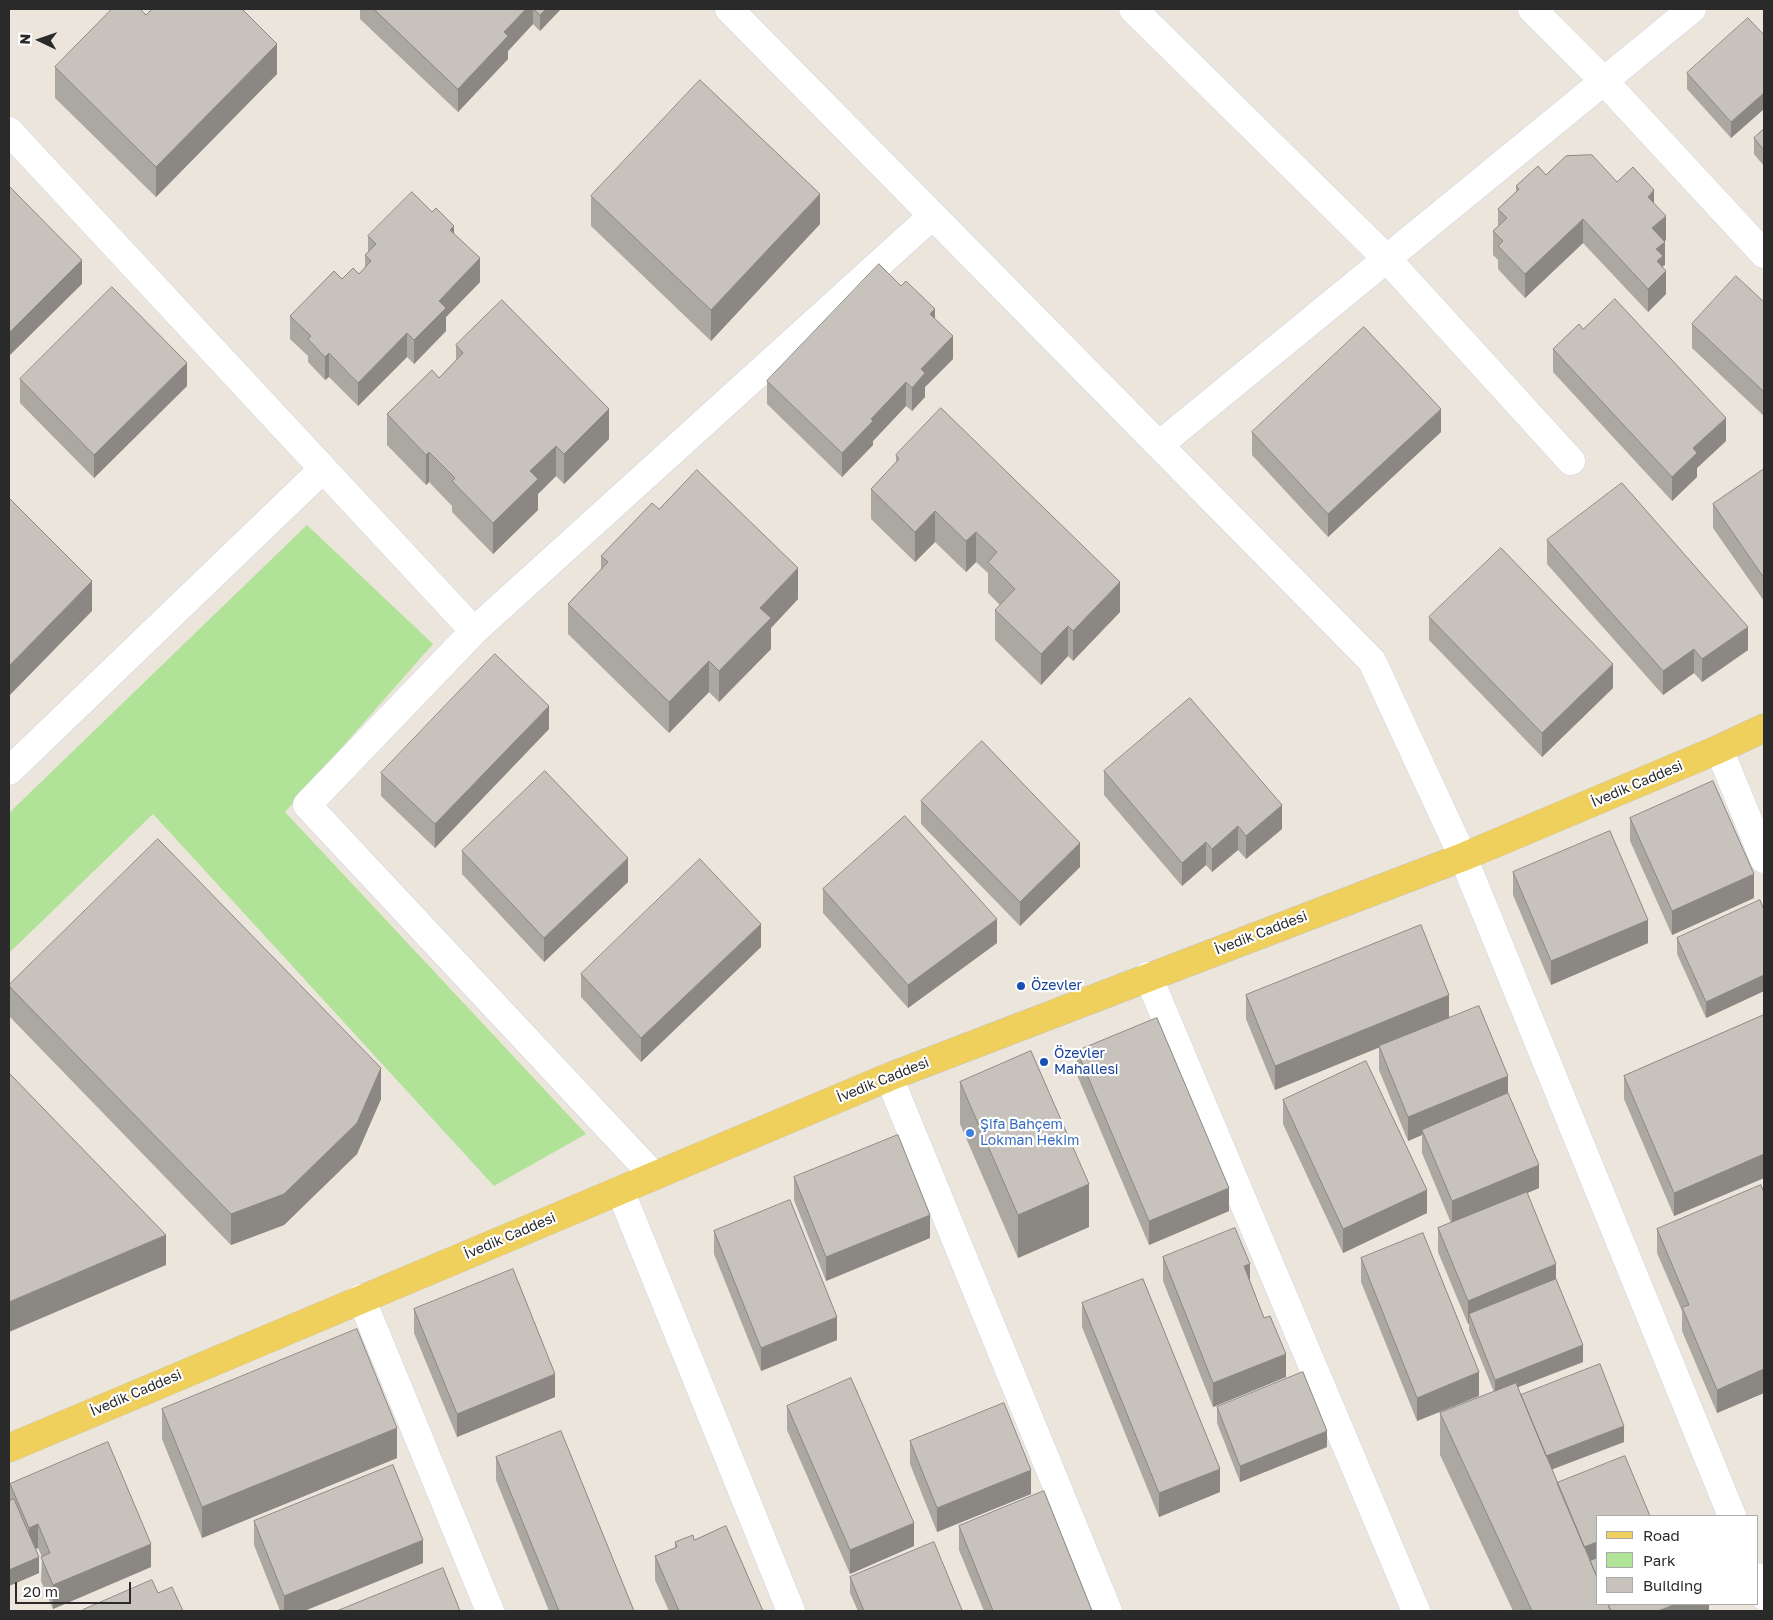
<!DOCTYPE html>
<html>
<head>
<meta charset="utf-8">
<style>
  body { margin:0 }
  #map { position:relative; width:1773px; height:1620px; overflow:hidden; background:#ece5dc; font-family:"Golos Text",sans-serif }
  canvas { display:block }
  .frame { position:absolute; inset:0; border:10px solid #2a2a2a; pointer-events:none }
  .legend { position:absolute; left:1596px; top:1515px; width:162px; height:90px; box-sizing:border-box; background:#fff; border:1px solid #aaa; margin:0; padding:6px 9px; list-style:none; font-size:15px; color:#2a2a2a }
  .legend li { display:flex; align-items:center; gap:10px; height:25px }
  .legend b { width:25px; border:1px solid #aaa }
  .north { position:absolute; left:15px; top:15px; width:50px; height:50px; -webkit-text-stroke:4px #fff; paint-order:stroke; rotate:273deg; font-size:14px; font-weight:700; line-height:20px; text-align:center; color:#2a2a2a }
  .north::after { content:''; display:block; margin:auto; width:18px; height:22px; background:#2a2a2a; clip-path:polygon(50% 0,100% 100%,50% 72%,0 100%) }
  .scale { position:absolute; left:15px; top:1582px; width:116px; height:22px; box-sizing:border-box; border:2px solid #2a2a2a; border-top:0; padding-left:6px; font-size:15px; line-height:18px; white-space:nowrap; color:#2a2a2a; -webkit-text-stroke:4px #fff; paint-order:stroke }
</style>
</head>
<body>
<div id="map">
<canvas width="1773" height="1620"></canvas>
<div class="frame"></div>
<ul class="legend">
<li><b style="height:6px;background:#f0d05d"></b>Road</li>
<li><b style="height:14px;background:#b0e298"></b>Park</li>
<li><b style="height:14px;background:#c7c2bb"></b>Building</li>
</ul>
<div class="north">N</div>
<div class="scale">20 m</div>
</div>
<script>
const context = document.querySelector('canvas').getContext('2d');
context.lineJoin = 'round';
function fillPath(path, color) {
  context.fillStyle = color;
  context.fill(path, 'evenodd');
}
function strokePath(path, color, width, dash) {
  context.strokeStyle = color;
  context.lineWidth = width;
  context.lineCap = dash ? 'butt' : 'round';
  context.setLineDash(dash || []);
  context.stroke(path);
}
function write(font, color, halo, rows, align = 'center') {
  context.font = font + ' "Golos Text",sans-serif';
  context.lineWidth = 4.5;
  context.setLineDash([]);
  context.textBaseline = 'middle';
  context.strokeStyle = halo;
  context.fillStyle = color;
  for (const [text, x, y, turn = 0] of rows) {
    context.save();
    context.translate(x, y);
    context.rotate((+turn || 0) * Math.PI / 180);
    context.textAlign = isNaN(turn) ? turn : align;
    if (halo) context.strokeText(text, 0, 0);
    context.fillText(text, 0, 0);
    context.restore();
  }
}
const green = new Path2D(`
  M 307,525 L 433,644 L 285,812 L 586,1134 L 494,1186 L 153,814 L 9,953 L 9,813 Z`);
const minor = new Path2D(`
  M 729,9 L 1372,661 L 1463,857 L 1732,1516
  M 1133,9 L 1387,259 L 1571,461
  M 1532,9 L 1604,81 L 1764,254
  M 9,131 L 474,631
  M 1159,445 L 1692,9
  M 1719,749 L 1764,859
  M 9,771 L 323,469
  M 1148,976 L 1416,1611
  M 889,1077 L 1108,1611
  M 654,1176 L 307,805 L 474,631 L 932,216
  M 620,1190 L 791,1611
  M 361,1298 L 490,1611
  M 1757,1577 L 1764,1596`);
const major = new Path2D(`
  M 9,1448 L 889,1077 L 1463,857 L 1719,749 L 1764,728`);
const wall = new Path2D(`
  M 360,9 L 561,9 L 540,31 L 533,24 L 508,51 L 508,59 L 458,112 L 360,19 Z
  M 146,15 L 277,74 L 156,197 L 55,98 L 55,67 Z
  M 1764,35 L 1764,109 L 1731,138 L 1687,89 L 1687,73 Z
  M 1764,129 L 1764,166 L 1754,154 L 1754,138 Z
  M 1546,175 L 1617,182 L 1654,204 L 1666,240 L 1664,241 L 1665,265 L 1663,266 L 1663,268 L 1666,294 L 1648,312 L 1583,243 L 1525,298 L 1498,269 L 1498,260 L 1493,255 L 1493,231 L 1498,226 L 1498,209 L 1516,192 L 1516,186 Z
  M 591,196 L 820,224 L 711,341 L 591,226 Z
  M 454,233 L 480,282 L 446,317 L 446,331 L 414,364 L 407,357 L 358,406 L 329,377 L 325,380 L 308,362 L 308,356 L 290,339 L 290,316 L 342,279 L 359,274 L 365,267 L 365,255 L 368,252 L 368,236 Z
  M 1764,302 L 1764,416 L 1692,348 L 1692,324 Z
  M 935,320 L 953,359 L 925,387 L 925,397 L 912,411 L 906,406 L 873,441 L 873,445 L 842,477 L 767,404 L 767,381 Z
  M 1583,329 L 1726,441 L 1697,468 L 1697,477 L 1672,501 L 1553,372 L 1553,349 Z
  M 456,345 L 609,439 L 564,484 L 556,476 L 538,494 L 538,510 L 493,554 L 452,512 L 452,506 L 429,482 L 426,485 L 387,445 L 387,414 L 439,378 L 456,360 Z
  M 20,379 L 187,386 L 94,478 L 20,403 Z
  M 1252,432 L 1441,432 L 1328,537 L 1252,455 Z
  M 896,455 L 1120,612 L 1073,661 L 1068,656 L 1041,685 L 995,640 L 995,610 L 1000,605 L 988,593 L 988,573 L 976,562 L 966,572 L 935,542 L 915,562 L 871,519 L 871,489 L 896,463 Z
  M 1764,469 L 1764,601 L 1713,528 L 1713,504 Z
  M 659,509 L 798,599 L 771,628 L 771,649 L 719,702 L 709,692 L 669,733 L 568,634 L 568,604 L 601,570 L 601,556 Z
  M 1547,540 L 1748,650 L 1702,682 L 1694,673 L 1663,695 L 1547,564 Z
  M 1429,617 L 1613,688 L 1542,757 L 1429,640 Z
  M 549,729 L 435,848 L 381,796 L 381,773 Z
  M 1104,771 L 1282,829 L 1246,859 L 1238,850 L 1212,872 L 1206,865 L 1182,886 L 1104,795 Z
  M 921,801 L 1080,867 L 1020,926 L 921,824 Z
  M 1630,818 L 1754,898 L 1672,935 L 1630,841 Z
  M 462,851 L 628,882 L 544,962 L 462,874 Z
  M 1513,872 L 1648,943 L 1551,985 L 1513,895 Z
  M 823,889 L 997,943 L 908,1008 L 823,913 Z
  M 1764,910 L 1764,991 L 1706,1018 L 1677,954 L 1677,938 Z
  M 761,947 L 641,1062 L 581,997 L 581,974 Z
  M 9,985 L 381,1099 L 357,1154 L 284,1225 L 231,1245 L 9,1016 Z
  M 1246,995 L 1449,1018 L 1508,1093 L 1539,1188 L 1527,1193 L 1583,1362 L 1518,1387 L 1521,1395 L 1624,1442 L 1552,1469 L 1557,1483 L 1597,1516 L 1597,1604 L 1709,1604 L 1709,1611 L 1513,1611 L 1440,1455 L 1440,1413 L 1494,1392 L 1469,1330 L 1469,1323 L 1468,1324 L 1438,1252 L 1438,1228 L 1451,1223 L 1422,1153 L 1422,1135 L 1408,1141 L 1379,1070 L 1379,1047 L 1275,1090 L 1246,1019 Z
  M 1764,1015 L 1764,1178 L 1674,1216 L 1624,1099 L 1624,1076 Z
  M 1077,1051 L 1229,1211 L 1149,1245 L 1077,1075 Z
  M 960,1082 L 1089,1227 L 1018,1258 L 960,1124 Z
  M 1283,1100 L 1427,1213 L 1343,1253 L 1283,1124 Z
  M 794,1177 L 930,1238 L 826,1281 L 794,1200 Z
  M 1764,1193 L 1764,1393 L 1717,1413 L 1682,1331 L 1682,1311 L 1657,1253 L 1657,1229 Z
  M 714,1231 L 837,1340 L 761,1371 L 714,1254 Z
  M 1163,1257 L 1250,1281 L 1286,1377 L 1213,1407 L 1163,1281 Z
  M 1361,1258 L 1479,1396 L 1417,1421 L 1361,1282 Z
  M 1082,1303 L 1220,1492 L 1159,1517 L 1082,1327 Z
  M 414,1309 L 555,1397 L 457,1437 L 414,1333 Z
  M 787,1406 L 914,1546 L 850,1574 L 787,1430 Z
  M 1217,1407 L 1327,1447 L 1240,1482 L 1217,1423 Z
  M 162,1409 L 397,1458 L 202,1538 L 162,1439 Z
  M 910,1441 L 1031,1494 L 937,1532 L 910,1464 Z
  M 496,1457 L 634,1611 L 549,1611 L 496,1480 Z
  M 10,1484 L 151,1567 L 53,1609 L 41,1581 L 42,1557 L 38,1548 L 35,1549 L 39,1573 L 9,1586 L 9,1501 L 10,1500 Z
  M 254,1521 L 423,1563 L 304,1611 L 280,1611 L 254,1545 Z
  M 959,1526 L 1092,1611 L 984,1611 L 959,1550 Z
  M 694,1540 L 763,1611 L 669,1611 L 655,1580 L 655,1556 L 675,1548 L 675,1542 Z
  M 850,1577 L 962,1611 L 858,1611 L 850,1593 Z`);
const shadedWall = new Path2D(`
  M 526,9 L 533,9 L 533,24 L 508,51 L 508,59 L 458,112 L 458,89 L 504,32 Z
  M 534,9 L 561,9 L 540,31 L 540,15 Z
  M 277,44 L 277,74 L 156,197 L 156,167 Z
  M 1764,93 L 1764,109 L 1731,138 L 1731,122 Z
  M 1654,190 L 1654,214 L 1648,197 Z
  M 820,194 L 820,224 L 711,341 L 711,310 Z
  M 1666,216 L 1666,240 L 1652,252 L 1652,228 Z
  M 1583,219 L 1583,243 L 1525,298 L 1525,274 Z
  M 454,226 L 454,250 L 450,230 Z
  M 1665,242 L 1665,265 L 1663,266 L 1663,274 L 1666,271 L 1666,294 L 1648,312 L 1648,289 L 1656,249 Z
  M 480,258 L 480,282 L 446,317 L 446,331 L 414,364 L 414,340 L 439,301 Z
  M 82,260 L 82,284 L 9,356 L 9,333 Z
  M 935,309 L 935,332 L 930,314 Z
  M 407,333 L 407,357 L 358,406 L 358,383 Z
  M 953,336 L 953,359 L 925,387 L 925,397 L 912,411 L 912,388 L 921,369 Z
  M 329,353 L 329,377 L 325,380 L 325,357 Z
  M 187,363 L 187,386 L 94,478 L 94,455 Z
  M 906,382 L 906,406 L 873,441 L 873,445 L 842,477 L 842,453 L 871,419 Z
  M 609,409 L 609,439 L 564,484 L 564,454 Z
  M 1441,409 L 1441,432 L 1328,537 L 1328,514 Z
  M 1726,418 L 1726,441 L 1697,468 L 1697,477 L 1672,501 L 1672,477 L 1693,448 Z
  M 556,446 L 556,476 L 538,494 L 538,510 L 493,554 L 493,523 L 530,471 Z
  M 429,452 L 429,482 L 426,485 L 426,455 Z
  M 935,511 L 935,542 L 915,562 L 915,532 Z
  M 976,532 L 976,562 L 966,572 L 966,541 Z
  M 798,568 L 798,599 L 771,628 L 771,649 L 719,702 L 719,671 L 760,608 Z
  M 92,581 L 92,611 L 9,696 L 9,666 Z
  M 1120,582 L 1120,612 L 1073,661 L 1073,631 Z
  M 1068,626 L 1068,656 L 1041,685 L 1041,654 Z
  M 1748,627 L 1748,650 L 1702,682 L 1702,659 Z
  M 1694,649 L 1694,673 L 1663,695 L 1663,671 Z
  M 709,661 L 709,692 L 669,733 L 669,702 Z
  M 1613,664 L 1613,688 L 1542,757 L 1542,733 Z
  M 549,706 L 549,729 L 435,848 L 435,824 Z
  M 1282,805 L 1282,829 L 1246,859 L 1246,836 Z
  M 1238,826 L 1238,850 L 1212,872 L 1212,849 Z
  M 1206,842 L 1206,865 L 1182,886 L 1182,863 Z
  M 1080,843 L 1080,867 L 1020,926 L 1020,902 Z
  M 628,858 L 628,882 L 544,962 L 544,938 Z
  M 1754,874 L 1754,898 L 1672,935 L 1672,911 Z
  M 997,919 L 997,943 L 908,1008 L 908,985 Z
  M 1648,920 L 1648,943 L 1551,985 L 1551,961 Z
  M 761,924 L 761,947 L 641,1062 L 641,1038 Z
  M 1764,975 L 1764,991 L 1706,1018 L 1706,1002 Z
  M 1449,995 L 1449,1019 L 1275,1090 L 1275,1066 Z
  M 381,1068 L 381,1099 L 357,1154 L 284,1225 L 231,1245 L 231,1214 Z
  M 1508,1076 L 1508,1100 L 1422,1130 L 1422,1135 L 1408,1141 L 1408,1117 Z
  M 1764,1154 L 1764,1178 L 1674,1216 L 1674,1193 Z
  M 1539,1165 L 1539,1188 L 1452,1225 L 1452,1201 Z
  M 1089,1184 L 1089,1227 L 1018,1258 L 1018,1215 Z
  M 1229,1188 L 1229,1211 L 1149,1245 L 1149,1221 Z
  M 1427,1190 L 1427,1213 L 1343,1253 L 1343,1229 Z
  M 930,1215 L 930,1238 L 826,1281 L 826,1257 Z
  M 166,1235 L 166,1265 L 9,1332 L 9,1302 Z
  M 1250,1264 L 1250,1287 L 1244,1266 Z
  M 1556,1264 L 1556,1288 L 1469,1314 L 1469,1323 L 1468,1324 L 1468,1301 Z
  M 837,1317 L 837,1340 L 761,1371 L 761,1348 Z
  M 1583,1345 L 1583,1362 L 1495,1396 L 1495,1380 Z
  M 1286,1354 L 1286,1377 L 1213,1407 L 1213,1383 Z
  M 1764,1369 L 1764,1393 L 1717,1413 L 1717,1390 Z
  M 1479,1372 L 1479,1396 L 1417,1421 L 1417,1398 Z
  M 555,1374 L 555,1397 L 457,1437 L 457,1414 Z
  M 1624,1426 L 1624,1442 L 1540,1474 L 1540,1458 Z
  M 397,1428 L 397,1458 L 202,1538 L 202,1507 Z
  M 1327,1431 L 1327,1447 L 1240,1482 L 1240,1466 Z
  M 1220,1469 L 1220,1492 L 1159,1517 L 1159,1493 Z
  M 1031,1470 L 1031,1494 L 937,1532 L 937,1508 Z
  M 914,1523 L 914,1546 L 850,1574 L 850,1550 Z
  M 38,1524 L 38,1548 L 29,1552 L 29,1528 Z
  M 423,1540 L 423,1563 L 304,1611 L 284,1611 L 284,1596 Z
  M 1597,1542 L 1597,1558 L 1580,1565 L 1580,1549 Z
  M 151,1544 L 151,1567 L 53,1609 L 53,1585 Z
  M 39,1557 L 39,1573 L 9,1586 L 9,1570 Z
  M 1676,1604 L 1709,1604 L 1709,1611 L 1658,1611 Z`);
const building = new Path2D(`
  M 112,9 L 140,9 L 146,15 L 152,9 L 242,9 L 277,44 L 156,167 L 55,67 Z
  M 374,9 L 526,9 L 504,32 L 508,36 L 458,89 Z
  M 534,9 L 546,9 L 540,15 Z
  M 1748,18 L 1764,35 L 1764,93 L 1731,122 L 1687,73 Z
  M 700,80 L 820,194 L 711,310 L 591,196 Z
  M 1764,129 L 1764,150 L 1754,138 Z
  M 1592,155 L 1617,182 L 1633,167 L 1654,190 L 1648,197 L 1666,216 L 1652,228 L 1665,242 L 1656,249 L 1663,256 L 1657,261 L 1666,271 L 1648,289 L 1583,219 L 1525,274 L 1498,246 L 1503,241 L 1493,231 L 1507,218 L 1498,209 L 1519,189 L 1516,186 L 1538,166 L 1546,175 L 1566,156 Z
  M 9,186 L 82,260 L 9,333 Z
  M 412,192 L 432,212 L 436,208 L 454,226 L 450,230 L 480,258 L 439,301 L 446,308 L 414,340 L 407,333 L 358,383 L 329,353 L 325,357 L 308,339 L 311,336 L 290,316 L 334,271 L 342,279 L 353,268 L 359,274 L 371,261 L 365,255 L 376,244 L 368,236 Z
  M 879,264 L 901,286 L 906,281 L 935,309 L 930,314 L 953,336 L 921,369 L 925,373 L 912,388 L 906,382 L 871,419 L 873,421 L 842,453 L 767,381 Z
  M 1736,276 L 1764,302 L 1764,392 L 1692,324 Z
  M 112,287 L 187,363 L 94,455 L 20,379 Z
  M 1615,299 L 1726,418 L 1693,448 L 1697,453 L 1672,477 L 1553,349 L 1579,324 L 1583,329 Z
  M 502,300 L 609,409 L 564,454 L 556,446 L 530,471 L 538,479 L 493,523 L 452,481 L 455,478 L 429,452 L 426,455 L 387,414 L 432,370 L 439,378 L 463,353 L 456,345 Z
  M 1364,327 L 1441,409 L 1328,514 L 1252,432 Z
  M 941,408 L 1120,582 L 1073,631 L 1068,626 L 1041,654 L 995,610 L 1015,589 L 988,562 L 997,552 L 976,532 L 966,541 L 935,511 L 915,532 L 871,489 L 899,459 L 896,455 Z
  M 1764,469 L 1764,578 L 1713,504 Z
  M 697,470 L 798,568 L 760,608 L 771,618 L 719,671 L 709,661 L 669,702 L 568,604 L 608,562 L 601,556 L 652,503 L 659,509 Z
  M 1622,483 L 1748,627 L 1702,659 L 1694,649 L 1663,671 L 1547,540 Z
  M 9,498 L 92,581 L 9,666 Z
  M 1501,548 L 1613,664 L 1542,733 L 1429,617 Z
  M 495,654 L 549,706 L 435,824 L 381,773 Z
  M 1190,698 L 1282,805 L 1246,836 L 1238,826 L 1212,849 L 1206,842 L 1182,863 L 1104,771 Z
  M 982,741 L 1080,843 L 1020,902 L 921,801 Z
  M 545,771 L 628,858 L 544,938 L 462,851 Z
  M 1713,781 L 1754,874 L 1672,911 L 1630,818 Z
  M 905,816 L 997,919 L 908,985 L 823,889 Z
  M 1610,831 L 1648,920 L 1551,961 L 1513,872 Z
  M 158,839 L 381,1068 L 357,1123 L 284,1194 L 231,1214 L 9,986 L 9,985 Z
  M 700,859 L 761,924 L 641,1038 L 581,974 Z
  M 1760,900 L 1764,910 L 1764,975 L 1706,1002 L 1677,938 Z
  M 1421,925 L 1449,995 L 1275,1066 L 1246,995 Z
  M 1479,1006 L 1508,1076 L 1408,1117 L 1379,1046 Z
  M 1764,1015 L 1764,1154 L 1674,1193 L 1624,1076 Z
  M 1157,1018 L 1229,1188 L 1149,1221 L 1077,1051 Z
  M 1031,1051 L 1089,1184 L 1018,1215 L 960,1082 Z
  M 1366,1061 L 1427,1190 L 1343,1229 L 1283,1100 Z
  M 9,1073 L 166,1235 L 9,1302 Z
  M 1508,1093 L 1539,1165 L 1452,1201 L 1422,1130 Z
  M 898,1135 L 930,1215 L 826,1257 L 794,1177 Z
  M 1761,1185 L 1764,1193 L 1764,1369 L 1717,1390 L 1682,1307 L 1689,1305 L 1657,1229 Z
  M 1527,1192 L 1556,1264 L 1468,1301 L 1438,1228 Z
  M 790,1200 L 837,1317 L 761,1348 L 714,1231 Z
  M 1235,1228 L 1250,1264 L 1244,1266 L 1264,1318 L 1270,1316 L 1286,1354 L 1213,1383 L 1163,1257 Z
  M 1423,1233 L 1479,1372 L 1417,1398 L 1361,1258 Z
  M 513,1269 L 555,1374 L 457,1414 L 414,1309 Z
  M 1143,1279 L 1220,1469 L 1159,1493 L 1082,1303 Z
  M 1556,1279 L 1583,1345 L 1495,1380 L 1469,1314 Z
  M 357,1329 L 397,1428 L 202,1507 L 162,1409 Z
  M 1600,1364 L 1624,1426 L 1546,1456 L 1521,1395 Z
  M 1303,1372 L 1327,1431 L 1240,1466 L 1217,1407 Z
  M 851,1378 L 914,1523 L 850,1550 L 787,1406 Z
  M 1516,1383 L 1597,1577 L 1597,1604 L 1608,1604 L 1611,1611 L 1532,1611 L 1440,1413 Z
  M 1004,1403 L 1031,1470 L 937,1508 L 910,1441 Z
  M 561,1431 L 634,1611 L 559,1611 L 496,1457 Z
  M 108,1442 L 151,1544 L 53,1585 L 41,1557 L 50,1553 L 38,1524 L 29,1528 L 10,1484 Z
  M 1625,1456 L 1650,1516 L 1597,1516 L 1597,1542 L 1584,1547 L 1557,1483 Z
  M 393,1465 L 423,1540 L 284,1596 L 254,1521 Z
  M 1044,1491 L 1092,1611 L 993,1611 L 959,1526 Z
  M 14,1499 L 39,1557 L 9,1570 L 9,1501 Z
  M 726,1526 L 763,1611 L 679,1611 L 655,1556 L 677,1547 L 675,1542 L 693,1535 L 694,1540 Z
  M 934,1542 L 962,1610 L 959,1611 L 864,1611 L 850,1577 Z
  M 1597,1558 L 1597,1577 L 1590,1561 Z
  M 443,1568 L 460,1611 L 337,1611 Z
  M 152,1580 L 158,1593 L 172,1587 L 183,1611 L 83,1611 L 83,1610 Z
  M 1608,1604 L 1676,1604 L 1658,1611 L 1611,1611 Z`);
const markers = [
  [1021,986,5,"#1a4fb4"],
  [1044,1062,5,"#1a4fb4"],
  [970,1133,5,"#3f7fe0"]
];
const streetNames = [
  ["İvedik Caddesi",1637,784,-23],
  ["İvedik Caddesi",1261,933,-21],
  ["İvedik Caddesi",883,1080,-22],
  ["İvedik Caddesi",510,1236,-23],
  ["İvedik Caddesi",136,1393,-23]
];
const transitNames = [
  ["Özevler",1031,986],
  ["Özevler",1054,1054],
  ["Mahallesi",1054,1070]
];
const shopNames = [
  ["Şifa Bahçem",980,1125],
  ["Lokman Hekim",980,1141]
];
fillPath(green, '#b0e298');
strokePath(minor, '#d1d4e3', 29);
strokePath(major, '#c3c3c3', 29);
strokePath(minor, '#fff', 28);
strokePath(major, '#f0d05d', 28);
fillPath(wall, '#aba7a1');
fillPath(shadedWall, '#8b8883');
fillPath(building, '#c7c2bb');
strokePath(building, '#8b8883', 1);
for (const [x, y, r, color] of markers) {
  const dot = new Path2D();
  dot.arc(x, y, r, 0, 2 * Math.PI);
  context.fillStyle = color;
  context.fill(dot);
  strokePath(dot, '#fff', 2);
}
write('14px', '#2a2a2a', '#fff', streetNames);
write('14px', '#164399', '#fff', transitNames, 'left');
write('14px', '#366cbe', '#fff', shopNames, 'left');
</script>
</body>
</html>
